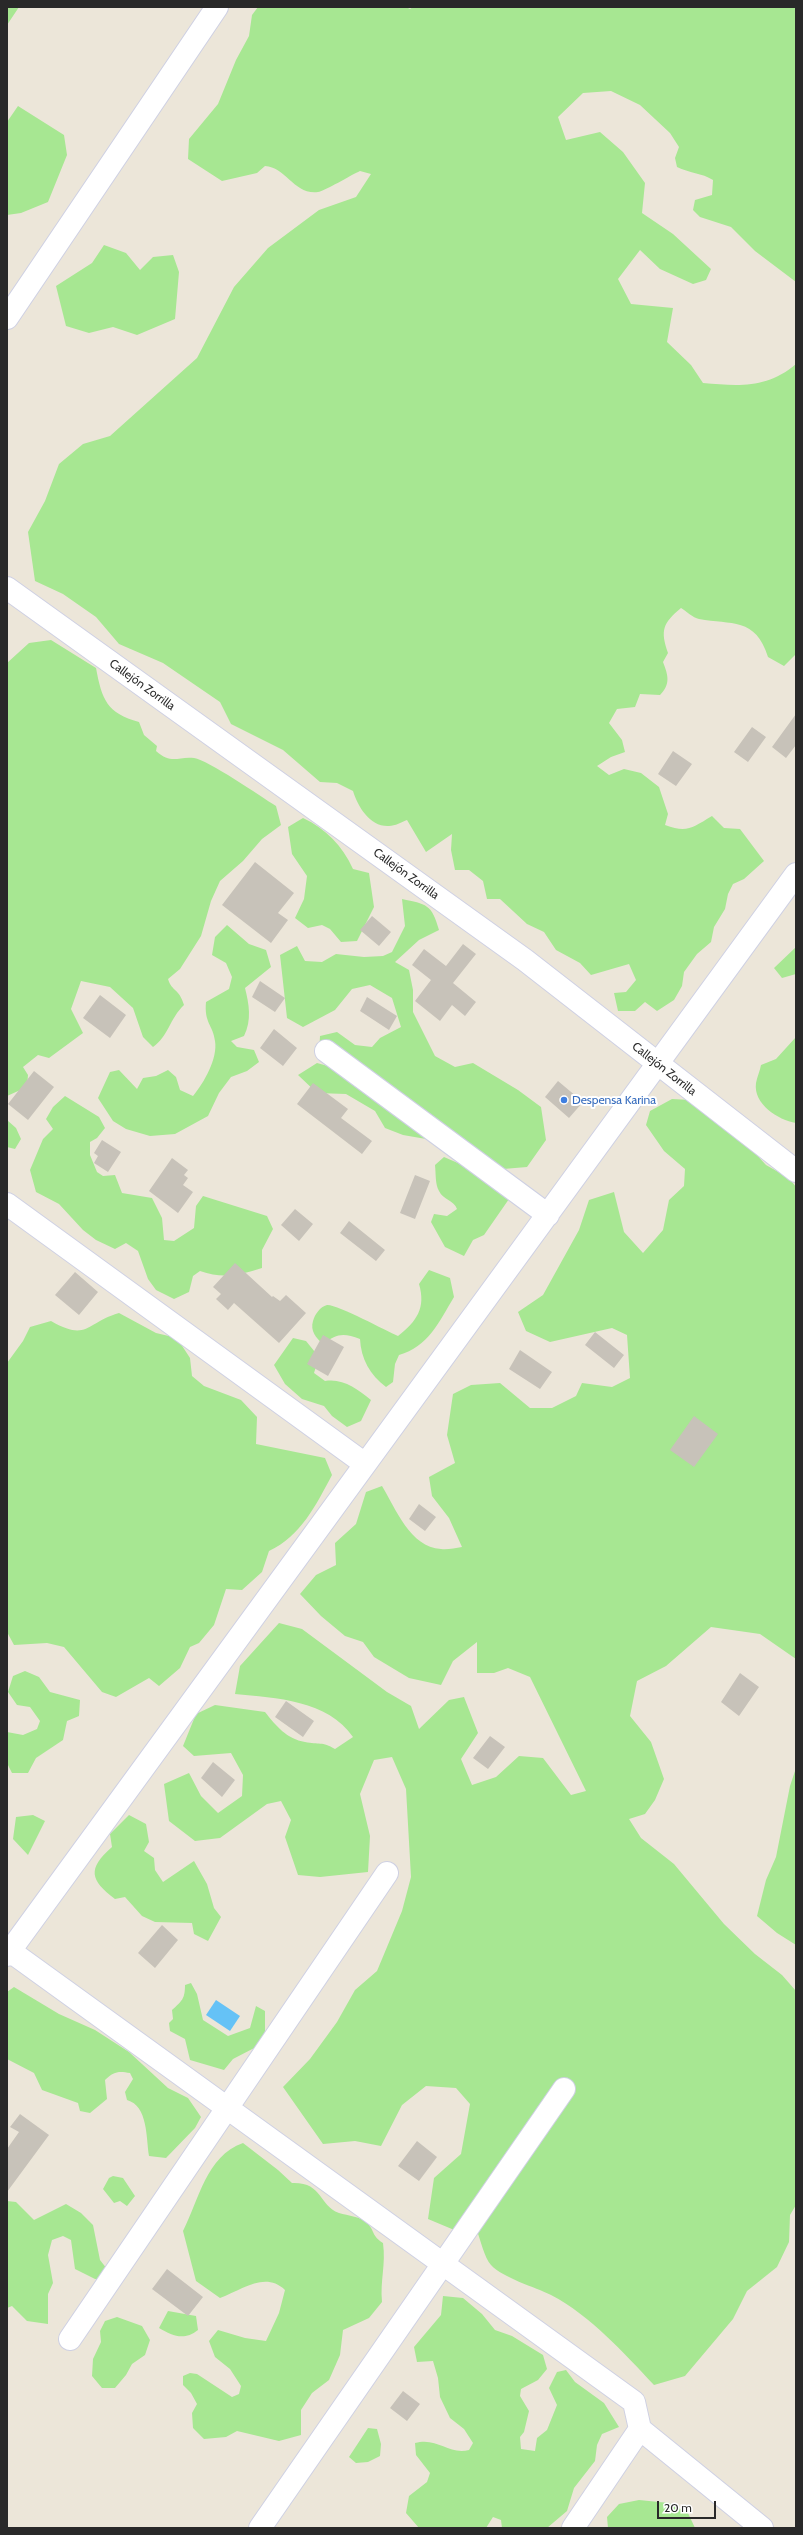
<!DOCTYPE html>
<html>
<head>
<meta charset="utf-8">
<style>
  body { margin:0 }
  #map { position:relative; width:803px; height:2535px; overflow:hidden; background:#ece6d9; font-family:Cabin,sans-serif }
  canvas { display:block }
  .frame { position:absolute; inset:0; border:8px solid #292929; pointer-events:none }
  .scale { position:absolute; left:657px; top:2501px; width:59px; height:18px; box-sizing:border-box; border:2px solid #292929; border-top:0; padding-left:5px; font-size:12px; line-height:14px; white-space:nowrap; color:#292929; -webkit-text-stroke:3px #fff; paint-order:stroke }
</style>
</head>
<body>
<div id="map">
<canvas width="803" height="2535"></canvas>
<div class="frame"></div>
<div class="scale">20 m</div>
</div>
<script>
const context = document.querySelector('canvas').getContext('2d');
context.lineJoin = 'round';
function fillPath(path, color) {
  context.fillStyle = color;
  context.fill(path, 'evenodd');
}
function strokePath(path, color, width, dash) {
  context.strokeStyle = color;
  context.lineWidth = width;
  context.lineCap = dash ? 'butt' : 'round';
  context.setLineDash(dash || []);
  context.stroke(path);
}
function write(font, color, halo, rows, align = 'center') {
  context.font = font + ' Cabin,sans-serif';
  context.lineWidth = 4;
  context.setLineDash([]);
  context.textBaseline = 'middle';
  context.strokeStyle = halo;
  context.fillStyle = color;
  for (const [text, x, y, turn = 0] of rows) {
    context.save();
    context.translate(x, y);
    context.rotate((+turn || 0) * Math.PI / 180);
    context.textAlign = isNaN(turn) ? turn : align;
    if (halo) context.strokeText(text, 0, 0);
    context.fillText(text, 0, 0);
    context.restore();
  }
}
const green = new Path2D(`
  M 7,7 L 19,7 L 7,25 Z
  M 258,7 L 406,7 L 410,9 L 413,7 L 796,7 L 796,282 L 755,251 L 731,227 L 700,217 L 693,210 L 695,200 L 712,195 L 713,180 C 702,173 689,173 677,167 L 675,158 L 679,147 L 670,133 L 640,105 L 611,91 L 583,93 L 558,117 L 566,140 L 600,132 L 623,152 L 645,183 L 642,213 L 673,234 L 711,269 L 706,280 L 693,284 L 660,269 L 640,250 L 618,279 L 631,304 L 673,308 L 667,342 L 691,365 L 703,383 C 738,386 767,389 796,364 L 796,654 L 784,666 L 768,657 C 756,617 731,625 699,619 C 693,618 686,611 681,608 C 663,623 660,630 668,653 L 663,662 C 668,675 671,684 660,695 L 640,694 L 635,707 L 617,709 L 609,723 L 622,740 L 625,752 L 611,757 L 597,766 L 609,775 L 624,769 L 641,773 L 659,787 L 668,814 L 665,825 C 687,833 692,828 712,816 L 724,828 L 740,829 L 764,861 L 744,879 L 733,884 L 728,894 L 725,909 L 714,927 L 711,942 L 697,954 L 684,972 L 682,986 L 674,1000 L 657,1011 L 645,1002 L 635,1011 L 618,1011 L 614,993 L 626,992 L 636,980 L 629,964 L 591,975 L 580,963 L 556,950 L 544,932 L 527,924 L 500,899 L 487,899 L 483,881 L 469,870 L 455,870 L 451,850 L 452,834 L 426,852 L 407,820 C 402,822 395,826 389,826 C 370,827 358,807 353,791 L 337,783 L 320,782 L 283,750 L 231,724 L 220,702 L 163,663 L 119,644 L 96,617 L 63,594 L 35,581 L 28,532 L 45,501 L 59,464 L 83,444 L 110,436 L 197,358 L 234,287 L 268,248 L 319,210 L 356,197 L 371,174 L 360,171 C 351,175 325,191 318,192 C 294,195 286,167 265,166 L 257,173 L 222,181 L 188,159 L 189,139 L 218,104 L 236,60 L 249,36 L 252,15 Z
  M 18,106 L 64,135 L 67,155 L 48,202 L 21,213 L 7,215 L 7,122 Z
  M 104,245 L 126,253 L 140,270 L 153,257 L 173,255 L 179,272 L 175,319 L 137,335 L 113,327 L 89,333 L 66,326 L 56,286 L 92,263 Z
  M 51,640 L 96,668 C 102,700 107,713 139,722 L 144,735 L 157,746 L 156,751 C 172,765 178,756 194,758 C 208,760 260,796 276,806 L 281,825 L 262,839 L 243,861 L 220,881 L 211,901 L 201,936 L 180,969 L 168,979 C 172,992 179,988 184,1005 C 170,1018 168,1037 153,1047 L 143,1037 L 133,1008 L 110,987 L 81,981 L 71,1009 L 83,1033 L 49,1058 L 38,1055 L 23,1067 L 28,1075 L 27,1087 L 7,1096 L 7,663 L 29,643 Z
  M 303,818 C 326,829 342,845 353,869 L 369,873 L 374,907 L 357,941 L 341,942 L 330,929 L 322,925 L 308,928 L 295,918 L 304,899 L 307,876 L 292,854 L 288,827 Z
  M 402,899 C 426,904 432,904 439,930 L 419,940 L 395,962 L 409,970 L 413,990 L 413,1012 L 435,1056 L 455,1067 L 473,1063 L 518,1090 L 541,1107 L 546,1140 L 527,1167 L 503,1169 L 449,1139 L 426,1139 L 403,1135 L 385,1128 L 375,1111 L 346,1094 L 317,1093 L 298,1075 L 317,1063 L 342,1070 L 319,1054 L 320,1036 L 337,1032 L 355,1045 L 372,1047 L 380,1038 L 401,1027 L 392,998 L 370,985 L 352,989 L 335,1010 L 303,1027 L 287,1018 L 280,955 L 297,946 L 305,961 L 322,962 L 336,954 L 364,957 L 383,956 L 392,952 L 405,926 Z
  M 227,925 L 249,944 L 266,950 L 271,967 L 245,988 C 249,1004 252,1020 244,1036 L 231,1041 L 237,1047 L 254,1050 L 259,1062 L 247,1071 L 231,1077 L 219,1093 L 208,1116 L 175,1134 L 150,1136 L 126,1129 L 113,1121 L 98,1098 L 110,1072 L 119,1070 L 137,1089 L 143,1078 L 156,1076 L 168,1070 L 176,1077 L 180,1090 L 193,1096 C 204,1083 218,1058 215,1041 C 213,1025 204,1023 206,1002 L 229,989 L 232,977 L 226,963 L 212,955 L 215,937 Z
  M 796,947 L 796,974 L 782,978 L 774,968 Z
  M 796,1037 L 796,1123 C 778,1120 753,1104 756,1083 C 757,1077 760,1071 761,1065 L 776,1059 Z
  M 65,1096 L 99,1117 L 105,1128 L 97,1138 L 90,1142 L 90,1155 L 97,1172 L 103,1176 L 115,1175 L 122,1193 L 152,1198 L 162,1218 L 164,1240 L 174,1241 L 194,1228 L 196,1206 L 203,1196 L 267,1216 L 273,1229 L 262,1250 L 262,1268 C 240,1275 223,1279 200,1271 L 193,1276 L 189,1292 L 174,1299 L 156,1290 L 148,1279 L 138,1251 L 126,1243 L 115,1249 L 96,1240 L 83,1230 L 59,1204 L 36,1192 L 30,1170 L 43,1139 L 53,1129 L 46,1119 L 53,1107 Z
  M 672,1099 L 691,1100 L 742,1139 L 766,1165 L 789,1178 L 796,1187 L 796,1659 L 760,1634 L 711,1627 L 666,1666 L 637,1681 L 630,1716 L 651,1742 L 664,1779 L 655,1800 L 645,1814 L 629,1819 L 641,1838 L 674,1864 L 724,1924 L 755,1954 L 782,1975 L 796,1991 L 796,2205 L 790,2215 L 789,2242 L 777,2267 L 747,2291 L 733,2319 L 685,2376 L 654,2385 C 624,2353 591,2316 551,2295 C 535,2287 503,2278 491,2265 C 484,2257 481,2241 477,2231 L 459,2232 L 428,2219 L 434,2178 L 461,2154 L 470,2104 L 456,2088 L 426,2086 L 402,2105 L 381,2146 L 355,2141 L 323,2144 L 283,2087 L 310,2059 L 337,2022 L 355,1990 L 377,1971 L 402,1911 L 411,1877 L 406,1789 L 392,1757 L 374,1760 L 360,1794 L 370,1836 L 368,1872 L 320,1877 L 298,1875 L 285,1837 L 291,1820 L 281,1801 L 267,1804 L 220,1838 L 195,1841 L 169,1821 L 164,1784 L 189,1773 L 201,1796 L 218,1813 L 242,1796 L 243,1775 L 231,1753 L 194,1756 L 183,1746 L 196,1714 L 215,1705 L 265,1712 C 276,1726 287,1739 305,1742 C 319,1745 322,1741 335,1749 L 353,1737 C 328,1700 276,1698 235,1694 L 240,1666 L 279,1623 L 302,1629 L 387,1692 L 411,1706 L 419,1729 L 449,1700 L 464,1697 L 478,1733 L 461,1759 L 472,1785 L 496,1777 L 519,1756 L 543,1758 L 571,1795 L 586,1791 L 530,1677 L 508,1668 L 494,1673 L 477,1673 L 477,1642 L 453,1661 L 441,1685 L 409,1678 L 374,1657 L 363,1642 L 345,1636 L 321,1616 L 300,1594 L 316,1575 L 336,1565 L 335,1543 L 356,1524 L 366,1492 L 382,1486 C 396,1509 410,1547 441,1549 C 447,1550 455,1548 462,1547 L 449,1518 L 432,1496 L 429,1477 L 455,1463 L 447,1435 L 453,1394 L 471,1385 L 500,1383 L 530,1408 L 552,1408 L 576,1396 L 582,1383 L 612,1387 L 630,1378 L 627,1335 L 612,1328 L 550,1342 L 526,1331 L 518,1312 L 543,1295 L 579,1230 L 589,1200 L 614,1192 L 624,1232 L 643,1253 L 663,1230 L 669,1200 L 684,1186 L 685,1169 L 664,1151 L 646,1125 L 650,1111 Z
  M 7,1120 L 16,1128 L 21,1139 L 15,1149 L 7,1147 Z
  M 444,1157 L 474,1170 L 509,1199 L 484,1235 L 473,1240 L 464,1256 L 445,1247 L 431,1222 L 434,1214 L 447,1216 L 457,1209 C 454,1200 443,1200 439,1191 C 435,1184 436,1174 435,1165 Z
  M 429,1270 L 450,1278 L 454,1297 C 439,1322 428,1347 399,1355 L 395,1364 L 393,1382 L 386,1387 C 370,1375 361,1359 360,1339 C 344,1333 337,1333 323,1344 C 316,1338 310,1331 313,1321 C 315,1314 320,1307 327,1305 C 337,1304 386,1331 398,1336 C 417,1321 426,1308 419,1284 Z
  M 119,1313 L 156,1333 L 177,1338 L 190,1358 L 192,1376 L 204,1386 L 241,1400 L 257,1417 L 256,1444 L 325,1458 L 332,1475 C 316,1505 301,1536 269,1551 L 262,1572 L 242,1590 L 226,1589 L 214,1625 L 199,1643 L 190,1647 L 180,1668 L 159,1686 L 149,1678 L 116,1697 L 102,1692 L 64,1647 L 47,1643 L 14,1645 L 7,1632 L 7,1363 L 23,1341 L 30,1327 L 51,1321 C 88,1342 85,1323 119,1313 Z
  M 293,1338 L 306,1341 L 319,1357 L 314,1373 L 325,1381 C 343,1378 357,1389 371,1400 L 361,1421 L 347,1427 L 332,1416 L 324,1406 L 302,1399 L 285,1384 L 274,1365 Z
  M 25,1671 L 39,1677 L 50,1692 L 80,1700 L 79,1716 L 67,1721 L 63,1740 L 36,1758 L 28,1773 L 12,1773 L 7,1763 L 7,1732 L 23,1735 L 37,1729 L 40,1721 L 30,1707 L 17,1705 L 8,1692 L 13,1676 Z
  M 796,1768 L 796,1945 L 777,1933 L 757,1916 L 766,1880 L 776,1857 L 790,1786 Z
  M 33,1815 L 45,1821 L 28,1855 L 13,1839 L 16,1817 Z
  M 129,1815 L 146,1824 L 149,1842 L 144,1851 L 154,1858 L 155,1870 L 163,1882 L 194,1861 L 207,1884 L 214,1908 L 221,1917 L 208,1941 L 194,1934 L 192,1923 L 155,1922 L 142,1916 L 125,1897 L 115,1899 C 90,1880 87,1869 112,1847 L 110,1834 Z
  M 191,1983 L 197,1994 L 203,2020 L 228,2036 L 250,2028 L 256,2006 L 265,2011 L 265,2031 L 260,2045 L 233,2059 L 224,2070 L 190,2060 L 185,2039 L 170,2031 L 169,2023 L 173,2019 L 172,2010 C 182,2001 185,1999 185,1985 Z
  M 14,1987 L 59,2014 L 95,2030 L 129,2052 L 168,2088 L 188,2098 L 201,2117 L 195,2128 L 166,2158 L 149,2156 C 146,2137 148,2106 127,2100 L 125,2092 L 133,2079 L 130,2073 C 119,2071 114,2071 105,2080 L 107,2099 L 90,2113 L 80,2111 L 78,2103 L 42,2090 L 34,2073 L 7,2059 L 7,1992 Z
  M 243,2143 L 278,2170 L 292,2183 C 323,2182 318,2205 339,2213 C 348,2216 361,2216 368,2224 C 375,2232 372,2236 383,2243 C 386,2265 380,2280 382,2302 L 369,2318 L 343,2330 L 340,2355 L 329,2380 L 312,2393 L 301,2410 L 301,2435 L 279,2441 L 237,2431 L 226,2437 L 204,2439 L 193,2428 L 192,2413 L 197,2404 L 191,2393 L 183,2385 L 183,2376 L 190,2373 L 197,2374 L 232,2397 L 239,2394 L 241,2386 L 230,2369 L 215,2357 L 209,2341 L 218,2330 L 245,2338 L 266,2341 L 279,2313 L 285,2290 C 265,2271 242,2290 220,2298 L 196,2281 L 183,2231 C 199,2200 206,2156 243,2143 Z
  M 113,2176 L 123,2178 L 135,2196 L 127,2206 L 120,2201 L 114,2203 L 103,2189 L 109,2178 Z
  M 7,2201 L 16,2202 L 34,2220 L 66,2204 L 81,2213 L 93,2225 L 100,2260 L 107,2269 L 108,2279 L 95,2279 L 75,2269 L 71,2240 L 63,2236 L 52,2240 L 48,2255 L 53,2283 L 48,2294 L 48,2324 L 27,2321 L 12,2306 L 7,2308 Z
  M 443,2296 L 463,2298 L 482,2314 L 495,2330 L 512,2336 L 543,2355 L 547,2369 L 538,2380 L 521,2389 L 520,2396 L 529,2411 L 524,2432 L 520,2437 L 521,2449 L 535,2451 L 537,2438 L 547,2430 L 557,2405 L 549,2388 L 557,2372 L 566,2370 L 575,2382 L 604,2403 L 619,2427 L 602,2434 L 597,2445 L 595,2461 L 574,2488 L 567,2511 L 547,2528 L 502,2528 L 501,2520 L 493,2517 L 486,2528 L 419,2528 L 406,2513 L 409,2496 L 427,2482 L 430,2473 L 416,2455 L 415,2443 C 438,2437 448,2455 469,2450 L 473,2443 L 464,2429 L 450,2418 L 440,2397 L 438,2378 L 433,2361 L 417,2362 L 414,2347 L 441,2315 Z
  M 168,2311 L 196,2316 L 198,2330 C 184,2341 173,2336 159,2328 Z
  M 117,2317 L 142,2326 L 150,2340 L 145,2355 L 132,2364 L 126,2375 L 115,2388 L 102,2388 L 92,2376 L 93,2359 L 101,2342 L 100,2331 L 105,2321 Z
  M 368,2428 L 377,2429 L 381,2444 L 380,2456 L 368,2462 L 356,2463 L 349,2457 Z
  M 639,2500 L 669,2503 L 688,2513 L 695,2528 L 608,2528 L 607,2517 L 619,2504 Z`);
const water = new Path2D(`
  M 216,2000 L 240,2016 L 230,2031 L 206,2015 Z`);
const building = new Path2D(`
  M 796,714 L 796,745 L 786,758 L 772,747 Z
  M 752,727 L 766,737 L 748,762 L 734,752 Z
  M 673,751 L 692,764 L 676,786 L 658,774 Z
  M 255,862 L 294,893 L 278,913 L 288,920 L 271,943 L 222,905 Z
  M 372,916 L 391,932 L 379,946 L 360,930 Z
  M 463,944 L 476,954 L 453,983 L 476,1002 L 465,1016 L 452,1005 L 440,1021 L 415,1001 L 431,980 L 412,965 L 424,949 L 446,966 Z
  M 260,981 L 285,998 L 275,1012 L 252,997 Z
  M 100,995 L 126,1015 L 110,1038 L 83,1018 Z
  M 367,997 L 397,1016 L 389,1030 L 360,1011 Z
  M 274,1029 L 297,1048 L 283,1066 L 260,1048 Z
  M 34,1071 L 54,1087 L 28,1120 L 8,1104 Z
  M 558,1081 L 583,1102 L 569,1118 L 545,1097 Z
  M 313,1083 L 348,1109 L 341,1118 L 372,1141 L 362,1154 L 297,1104 Z
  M 102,1140 L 121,1152 L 108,1172 L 94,1163 L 98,1156 L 94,1153 Z
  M 172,1158 L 188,1170 L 184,1175 L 188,1178 L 183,1185 L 193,1192 L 178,1213 L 149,1191 Z
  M 415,1175 L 430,1181 L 415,1219 L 400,1213 Z
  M 295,1209 L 313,1224 L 299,1241 L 281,1225 Z
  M 349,1221 L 385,1250 L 376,1261 L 340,1233 Z
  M 235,1263 L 272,1297 L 273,1296 L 280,1301 L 286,1295 L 306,1313 L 279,1343 L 234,1303 L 228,1310 L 216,1299 L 221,1294 L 213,1287 Z
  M 75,1272 L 98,1292 L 79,1315 L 55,1295 Z
  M 595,1332 L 624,1355 L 614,1368 L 585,1345 Z
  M 323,1335 L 344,1347 L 328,1376 L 307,1364 Z
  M 520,1350 L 552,1372 L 540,1389 L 509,1369 Z
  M 694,1416 L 718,1434 L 694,1467 L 670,1450 Z
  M 419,1504 L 436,1517 L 425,1531 L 409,1519 Z
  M 740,1673 L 759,1687 L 739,1716 L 721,1702 Z
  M 286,1701 L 314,1721 L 303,1737 L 275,1717 Z
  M 490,1736 L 505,1747 L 488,1769 L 473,1758 Z
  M 213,1762 L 235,1780 L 222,1797 L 201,1778 Z
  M 162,1925 L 178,1940 L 155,1968 L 138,1953 Z
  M 20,2114 L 49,2135 L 7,2192 L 7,2149 L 19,2132 L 10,2127 Z
  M 417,2141 L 437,2157 L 419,2181 L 398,2166 Z
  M 167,2269 L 203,2297 L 188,2316 L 152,2289 Z
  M 403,2391 L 420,2404 L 407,2421 L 390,2408 Z`);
const minor = new Path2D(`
  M 7,318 L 217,7
  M 7,588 L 525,960 L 796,1171
  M 326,1051 L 548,1215
  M 7,1204 L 365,1464
  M 10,1951 L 634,2402 L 640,2429 L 762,2528
  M 7,1955 L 796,874
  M 70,2339 L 387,1873
  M 260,2528 L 564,2089
  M 573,2528 L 640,2429`);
const markers = [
  [564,1100,4,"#3f7fe0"]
];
const streetNames = [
  ["Callejón Zorrilla",142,685,36],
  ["Callejón Zorrilla",406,874,36],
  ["Callejón Zorrilla",664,1069,38]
];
const shopNames = [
  ["Despensa Karina",572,1100]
];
fillPath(green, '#a7e792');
fillPath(water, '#65c2f6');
fillPath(building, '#c7c2b9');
strokePath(minor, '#ced0e3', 24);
strokePath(minor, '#fff', 22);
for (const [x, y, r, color] of markers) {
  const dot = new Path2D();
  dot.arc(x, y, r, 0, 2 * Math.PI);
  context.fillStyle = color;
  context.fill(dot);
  strokePath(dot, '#fff', 1.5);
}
write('12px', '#292929', '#fff', streetNames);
write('12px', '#366cbe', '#fff', shopNames, 'left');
</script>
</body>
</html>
